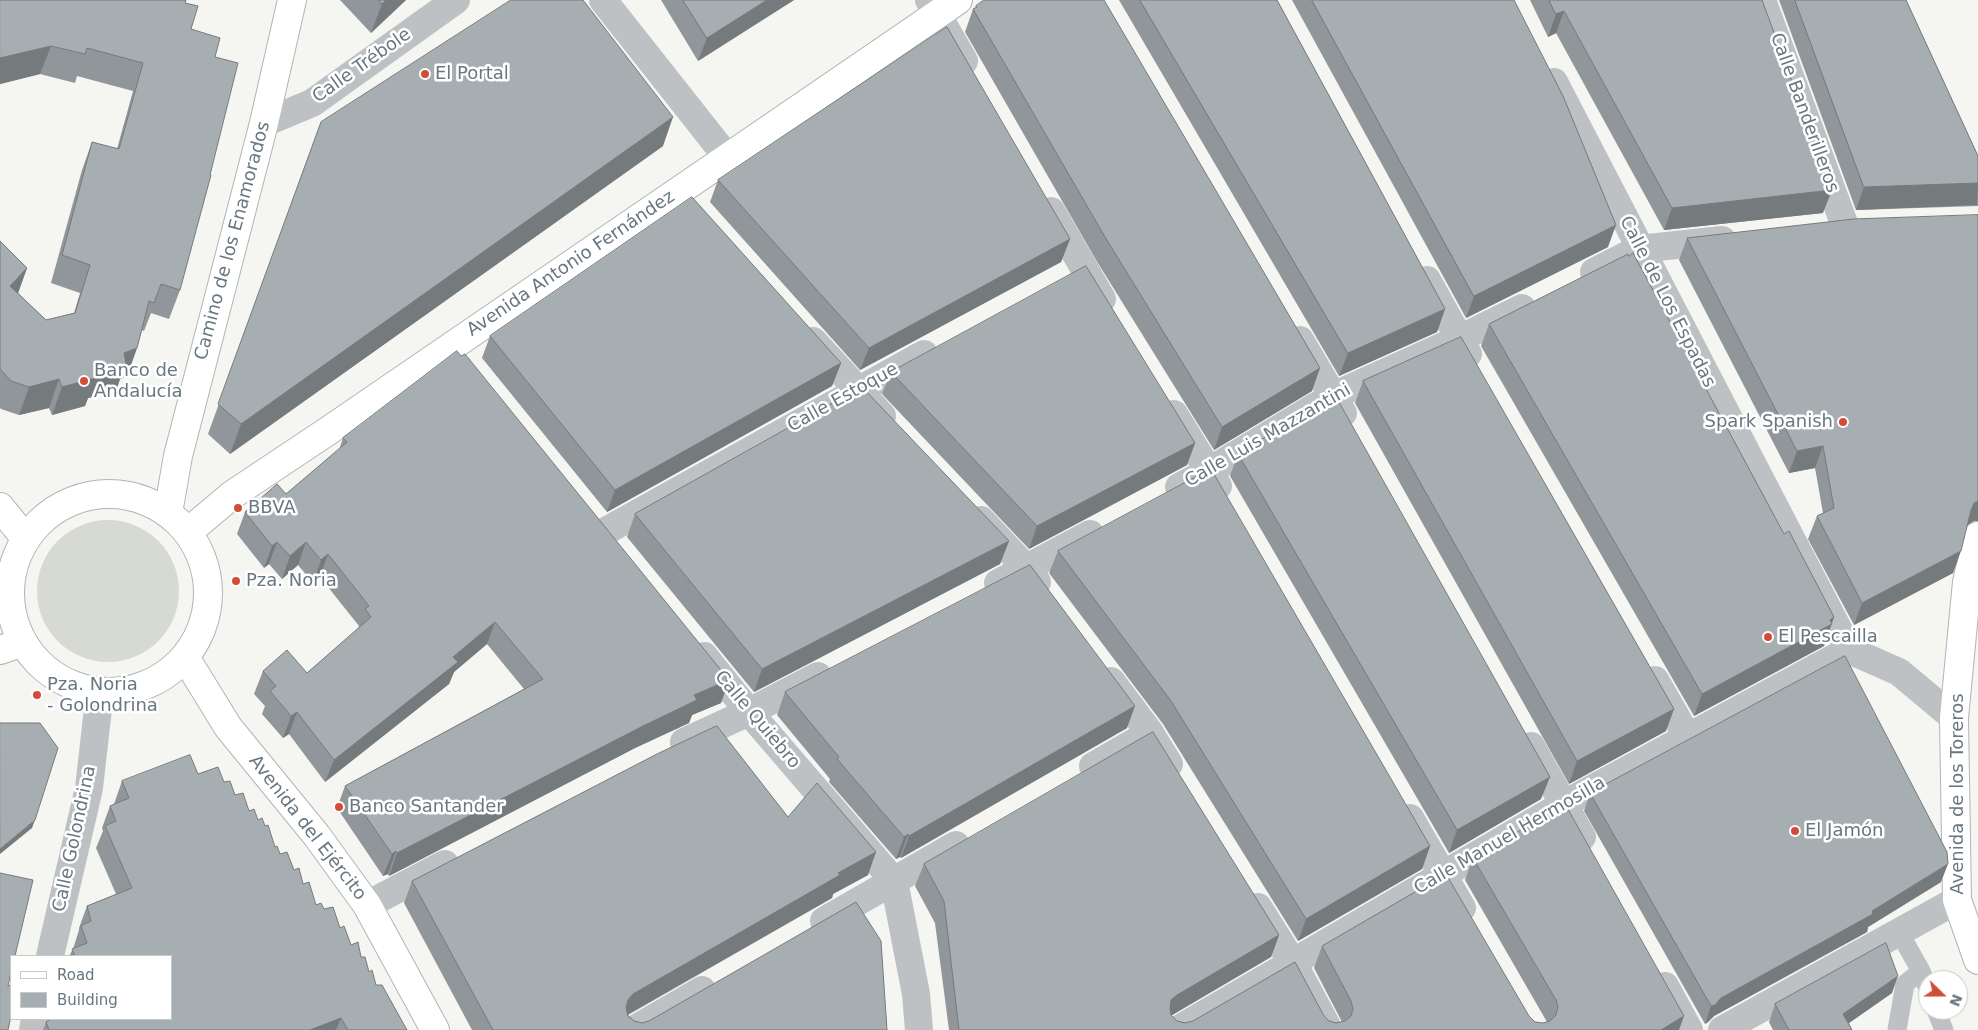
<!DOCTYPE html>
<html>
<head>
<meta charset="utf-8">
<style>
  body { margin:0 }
  #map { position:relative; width:1978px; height:1030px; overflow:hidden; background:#f5f5f2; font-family:"DejaVu Sans",sans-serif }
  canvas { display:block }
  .legend { position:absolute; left:10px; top:955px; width:162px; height:65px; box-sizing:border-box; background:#fff; border:1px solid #c3c9cc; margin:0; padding:6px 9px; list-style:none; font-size:15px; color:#687780 }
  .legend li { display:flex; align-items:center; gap:10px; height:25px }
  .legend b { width:25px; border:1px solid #c3c9cc }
  .north { position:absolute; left:1918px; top:970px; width:50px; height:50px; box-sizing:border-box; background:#fff; border:1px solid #c3c9cc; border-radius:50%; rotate:112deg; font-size:14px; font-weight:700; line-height:20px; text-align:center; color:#687780 }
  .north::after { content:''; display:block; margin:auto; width:18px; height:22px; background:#d04e38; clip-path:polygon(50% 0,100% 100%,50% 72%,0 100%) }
</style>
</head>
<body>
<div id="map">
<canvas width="1978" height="1030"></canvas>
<ul class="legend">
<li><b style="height:6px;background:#fff"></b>Road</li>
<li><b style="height:14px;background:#a7aeb2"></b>Building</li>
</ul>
<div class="north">N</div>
</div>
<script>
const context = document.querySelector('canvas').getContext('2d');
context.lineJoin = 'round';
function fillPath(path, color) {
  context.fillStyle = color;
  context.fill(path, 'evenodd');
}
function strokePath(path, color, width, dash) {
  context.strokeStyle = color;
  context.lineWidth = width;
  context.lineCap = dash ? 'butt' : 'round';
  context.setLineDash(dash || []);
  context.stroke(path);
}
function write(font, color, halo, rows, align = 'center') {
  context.font = font + ' "DejaVu Sans",sans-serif';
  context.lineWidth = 5;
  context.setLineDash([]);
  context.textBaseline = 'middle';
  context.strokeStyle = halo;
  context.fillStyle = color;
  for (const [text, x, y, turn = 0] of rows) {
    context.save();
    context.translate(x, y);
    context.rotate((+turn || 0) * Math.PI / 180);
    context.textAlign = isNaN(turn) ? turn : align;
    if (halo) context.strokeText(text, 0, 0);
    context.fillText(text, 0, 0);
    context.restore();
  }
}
const green = new Path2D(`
  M37 591a71 71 0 1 1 142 0a71 71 0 1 1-142 0Z`);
const lane = new Path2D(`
  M 1899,932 L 1921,971 L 1928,989
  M 1936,1010 L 1944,1030
  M 1897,1030 L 1905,984 L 1921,971`);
const street = new Path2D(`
  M 603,0 L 727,157
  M 929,0 L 964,61
  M 1762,0 L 1845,226
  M 1554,82 L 1849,650 L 1899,672 L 1954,718
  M 264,123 L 312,103 L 456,0
  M 1051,211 L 1102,299
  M 1594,272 L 1639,249 L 1722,240
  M 1427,280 L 1468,354
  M 1300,340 L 1343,413
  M 813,341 L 882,416
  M 1174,414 L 1218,486
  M 1179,487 L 1209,471 L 1333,396 L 1459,339 L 1522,308
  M 981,520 L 1026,568 L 1037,582
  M 604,532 L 924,354
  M 998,583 L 1090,534
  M 704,656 L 749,712 L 894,881 L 916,994 L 919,1030
  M 1655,680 L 1687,736
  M 1111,681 L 1150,733 L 1169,764
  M 684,742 L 749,712 L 818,676
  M 1531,746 L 1582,837
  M 1093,766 L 1150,733
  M 1410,818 L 1462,908
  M 367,905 L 445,864
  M 1258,907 L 1293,963 L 1329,1030
  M 824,921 L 956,845
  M 50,956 L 89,788 L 100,691
  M 1665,986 L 1689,1030
  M 33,1030 L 35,1019
  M 633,1030 L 702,990
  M 1177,1030 L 1564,804 L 1849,650
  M 1722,1030 L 1957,900`);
const secondary = new Path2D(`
  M10 593a99 99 0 1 1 198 0a99 99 0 1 1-198 0Z
  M 0,507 L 26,539
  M 168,513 L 178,456 L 264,123 L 292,0
  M 188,532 L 232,495 L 328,431 L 958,0
  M 1978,536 L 1967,582 L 1954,718 L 1957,900 L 1978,960
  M 0,650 L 23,642
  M 185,657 L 228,727 L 317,836 L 367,905 L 435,1030`);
const wall = new Path2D(`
  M 0,0 L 185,3 L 191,29 L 215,57 L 180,290 L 169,319 L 151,313 L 144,331 L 142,330 L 137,348 L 127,376 L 120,379 L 116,391 L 88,398 L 85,406 L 52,415 L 49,408 L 19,415 L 1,409 L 0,408 L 0,241 L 27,268 L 18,293 L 46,320 L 74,313 L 80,293 L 51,283 L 82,170 L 92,142 L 117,149 L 133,91 L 77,76 L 75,83 L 40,74 L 0,84 Z
  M 340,0 L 406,0 L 371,33 Z
  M 661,0 L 794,0 L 698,61 Z
  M 1119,0 L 1277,0 L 1445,309 L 1437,332 L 1339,376 Z
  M 1292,0 L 1514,0 L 1608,247 L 1466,318 Z
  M 1530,0 L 1762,0 L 1823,213 L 1664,230 L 1556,33 L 1548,37 Z
  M 1779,0 L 1906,0 L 1978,156 L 1978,206 L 1856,210 Z
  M 976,6 L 1312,391 L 1214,450 L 1096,260 L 965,32 L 973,9 L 975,8 Z
  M 321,122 L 663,146 L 230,454 L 208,434 Z
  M 718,180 L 1070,239 L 1061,262 L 860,370 L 710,202 Z
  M 1687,238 L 1974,521 L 1967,525 L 1953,573 L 1854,625 L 1808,539 L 1817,516 L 1823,513 L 1815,468 L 1789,473 L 1679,260 Z
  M 1489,324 L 1784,534 L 1834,617 L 1824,646 L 1694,716 L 1481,346 Z
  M 490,336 L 841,363 L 832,386 L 607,512 L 482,358 Z
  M 891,372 L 1195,443 L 1187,465 L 1029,549 L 882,394 Z
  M 1363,381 L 1666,731 L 1569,784 L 1355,403 Z
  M 343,438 L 729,680 L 721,703 L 692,715 L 689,723 L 635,748 L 389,876 L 388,874 L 383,876 L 337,808 L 345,786 L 524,689 L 487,644 L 454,672 L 449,684 L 325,782 L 289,734 L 283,738 L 262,714 L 265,706 L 254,694 L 263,671 L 307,673 L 358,629 L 359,626 L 320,577 L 313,583 L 298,565 L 282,579 L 269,564 L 264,568 L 237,534 L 245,512 L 286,494 L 339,450 Z
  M 1238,454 L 1541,799 L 1449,853 L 1230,476 Z
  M 635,514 L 1009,541 L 1000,564 L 754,692 L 627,537 Z
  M 1058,551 L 1430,846 L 1422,869 L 1298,941 L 1163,724 L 1049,573 Z
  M 785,692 L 1127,728 L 901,858 L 900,857 L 896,859 L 829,782 L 830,779 L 777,715 Z
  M 198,774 L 224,782 L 258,820 L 275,847 L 294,870 L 316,905 L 324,909 L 340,928 L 351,945 L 361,957 L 376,985 L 407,1030 L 43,1030 L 46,1022 L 50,1019 L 171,1019 L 171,956 L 69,956 L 73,949 L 79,930 L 79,928 L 87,906 L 116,894 L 96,848 L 103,831 L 102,828 L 110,806 L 114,804 L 122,781 Z
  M 1590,793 L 1941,882 L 1868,927 L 1867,932 L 1714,1016 L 1708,1022 L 1705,1024 L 1584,811 Z
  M 788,817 L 868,875 L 833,894 L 832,898 L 628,1015 L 634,1021 L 642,1023 L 887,1030 L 472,1030 L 404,903 L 412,881 Z
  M 1473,858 L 1679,1030 L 949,1030 L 935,923 L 915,886 L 924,864 L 1279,935 L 1271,957 L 1171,1015 L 1177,1021 L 1185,1023 L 1324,1016 L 1329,1021 L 1336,1023 L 1342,1022 L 1314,968 L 1322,946 L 1529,1016 L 1535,1022 L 1543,1023 L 1547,1022 L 1465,880 Z
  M 1892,993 L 1849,1023 L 1852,1030 L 1773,1030 L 1769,1022 L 1775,1004 Z`);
const shadedWall = new Path2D(`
  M 386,0 L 406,0 L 371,33 L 382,4 Z
  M 767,0 L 794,0 L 698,61 L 707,38 Z
  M 1564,11 L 1556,33 L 1548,37 L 1556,14 Z
  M 51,46 L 40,74 L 0,84 L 0,58 Z
  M 673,117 L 663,146 L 230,454 L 241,424 Z
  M 1978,183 L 1977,205 L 1856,210 L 1864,187 Z
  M 1832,190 L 1823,213 L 1664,230 L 1672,208 Z
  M 1616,225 L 1608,247 L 1466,318 L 1474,296 Z
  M 1070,239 L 1061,262 L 860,370 L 869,348 Z
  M 27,268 L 17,296 L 10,286 Z
  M 1445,309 L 1437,332 L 1339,376 L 1348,353 Z
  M 137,348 L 127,376 L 120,379 L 116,391 L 88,398 L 85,406 L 52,415 L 62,387 L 94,371 L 124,353 Z
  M 841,363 L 832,386 L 607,512 L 615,490 Z
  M 1320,368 L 1312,391 L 1214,450 L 1222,427 Z
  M 59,379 L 49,408 L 19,415 L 29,387 Z
  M 1195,443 L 1187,465 L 1029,549 L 1037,526 Z
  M 1823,446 L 1815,468 L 1789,473 L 1797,451 Z
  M 1978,501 L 1978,521 L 1974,521 L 1966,526 L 1971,510 L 1974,503 Z
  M 1009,541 L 1000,564 L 754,692 L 762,669 Z
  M 277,542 L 269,564 L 264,568 L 272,546 Z
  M 306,542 L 298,565 L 282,579 L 290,556 Z
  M 1961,551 L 1953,573 L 1854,625 L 1862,603 Z
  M 328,554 L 320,577 L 313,583 L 321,560 Z
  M 1834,617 L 1824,646 L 1694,716 L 1702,694 Z
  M 495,622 L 487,644 L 454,672 L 449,684 L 325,782 L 334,760 L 453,657 Z
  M 729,680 L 721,703 L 692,715 L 689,723 L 635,748 L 389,876 L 397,853 L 694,695 Z
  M 1135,706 L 1127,728 L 901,858 L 909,836 Z
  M 1674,709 L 1666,731 L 1569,784 L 1577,761 Z
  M 297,712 L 289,734 L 283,738 L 291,716 Z
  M 1550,777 L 1541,799 L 1449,853 L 1457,830 Z
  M 35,820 L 32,828 L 0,854 L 0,849 Z
  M 908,834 L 900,857 L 896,859 L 904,837 Z
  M 1430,846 L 1422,869 L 1298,941 L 1306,919 Z
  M 396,851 L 388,874 L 383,876 L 392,854 Z
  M 876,852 L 868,875 L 833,894 L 832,898 L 625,1016 L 619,1023 L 628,1000 L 633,994 L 838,873 Z
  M 1948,864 L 1941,882 L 1868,927 L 1867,932 L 1714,1016 L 1708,1022 L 1705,1024 L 1711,1006 L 1721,998 L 1872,911 Z
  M 1279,935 L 1271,957 L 1169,1017 L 1163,1023 L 1171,1000 L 1177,995 Z
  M 1898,976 L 1892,993 L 1839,1030 L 1843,1014 Z
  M 1684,1016 L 1679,1030 L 1661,1030 Z
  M 341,1018 L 336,1030 L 310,1030 Z`);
const building = new Path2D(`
  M 0,0 L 186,0 L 185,3 L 198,6 L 191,29 L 220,38 L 215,57 L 238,63 L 210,175 L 211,175 L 180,290 L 161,284 L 154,303 L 149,301 L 137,348 L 124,353 L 126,363 L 94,371 L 96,378 L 62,387 L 59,379 L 29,387 L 11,381 L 0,369 L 0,241 L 27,268 L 10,286 L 46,320 L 75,313 L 90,265 L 62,255 L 92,142 L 119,149 L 143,63 L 87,48 L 85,54 L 51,46 L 0,58 Z
  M 379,0 L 386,0 L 382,4 Z
  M 511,0 L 583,0 L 673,117 L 241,424 L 218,404 L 321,122 Z
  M 683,0 L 767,0 L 707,38 Z
  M 984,0 L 1104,0 L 1320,368 L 1222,427 L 1105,237 L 973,9 L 977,7 L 976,6 Z
  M 1140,0 L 1277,0 L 1445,309 L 1348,353 Z
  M 1312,0 L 1514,0 L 1563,96 L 1616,225 L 1474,296 Z
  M 1549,0 L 1762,0 L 1832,190 L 1672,208 L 1564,11 L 1556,14 Z
  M 1795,0 L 1906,0 L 1978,156 L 1978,183 L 1864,187 Z
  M 947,27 L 1070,239 L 869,348 L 718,180 Z
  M 692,197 L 841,363 L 615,490 L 490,336 Z
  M 1978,215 L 1978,501 L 1974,503 L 1971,510 L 1961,551 L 1862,603 L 1817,516 L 1834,508 L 1823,446 L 1797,451 L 1687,238 L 1854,219 Z
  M 1633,253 L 1784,534 L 1789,531 L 1834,617 L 1830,620 L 1832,624 L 1702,694 L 1489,324 L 1628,254 L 1629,256 Z
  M 1086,266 L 1195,443 L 1037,526 L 891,372 Z
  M 1461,337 L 1674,709 L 1577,761 L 1363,381 Z
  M 457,351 L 461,356 L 465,354 L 729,680 L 694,695 L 697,700 L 643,726 L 397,853 L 396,851 L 392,854 L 345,786 L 543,679 L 495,622 L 453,657 L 458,662 L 334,760 L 297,712 L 291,716 L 270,691 L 276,686 L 263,671 L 287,650 L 307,673 L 371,617 L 365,609 L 369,606 L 328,554 L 321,560 L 306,542 L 290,556 L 277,542 L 272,546 L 245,512 L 277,484 L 286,494 L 347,442 L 343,438 Z
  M 862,387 L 1009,541 L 762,669 L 635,514 Z
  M 1335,395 L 1550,777 L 1457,830 L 1238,454 Z
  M 1211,469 L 1430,846 L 1306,919 L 1171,701 L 1058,551 Z
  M 1030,565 L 1135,706 L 909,836 L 908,834 L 904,837 L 837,759 L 839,757 L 785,692 Z
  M 1845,656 L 1947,852 L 1948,864 L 1872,911 L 1873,914 L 1721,998 L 1715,1005 L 1711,1006 L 1590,793 Z
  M 0,723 L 40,723 L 58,748 L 35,820 L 0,849 Z
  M 717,726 L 788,817 L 817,783 L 876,852 L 838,873 L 840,875 L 633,994 L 628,1000 L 626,1008 L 628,1016 L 634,1021 L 642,1023 L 649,1021 L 856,902 L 881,941 L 887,1030 L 493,1030 L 412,881 L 657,754 Z
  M 1153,732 L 1279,935 L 1177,995 L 1171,1000 L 1170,1008 L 1171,1015 L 1177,1021 L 1185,1023 L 1193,1021 L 1295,962 L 1324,1016 L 1329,1021 L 1336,1023 L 1345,1021 L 1351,1016 L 1353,1009 L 1351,1001 L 1322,946 L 1446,874 L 1529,1016 L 1535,1022 L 1543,1023 L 1550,1021 L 1556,1015 L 1558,1007 L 1556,1000 L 1473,858 L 1565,804 L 1684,1016 L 1661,1030 L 959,1030 L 944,901 L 924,864 Z
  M 190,755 L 198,774 L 218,767 L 224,782 L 230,781 L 235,795 L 243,793 L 249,811 L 254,809 L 258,820 L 262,818 L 265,826 L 268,825 L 275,847 L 277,846 L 280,854 L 287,852 L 294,870 L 299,868 L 303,884 L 309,882 L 316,905 L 321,903 L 324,909 L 333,907 L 340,928 L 344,926 L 351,945 L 358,942 L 361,957 L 365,957 L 369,972 L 372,970 L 376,985 L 382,985 L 407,1030 L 348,1030 L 341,1018 L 310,1030 L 49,1030 L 46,1022 L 51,1019 L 171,1019 L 171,956 L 75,956 L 72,949 L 87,943 L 81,926 L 91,921 L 87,906 L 132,888 L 105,826 L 116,821 L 110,806 L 129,798 L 122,781 Z
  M 0,873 L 33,880 L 15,956 L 11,956 L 11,972 L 8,986 L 11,985 L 11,1016 L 8,1030 L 0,1030 Z
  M 1886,943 L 1898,976 L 1843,1014 L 1852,1030 L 1789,1030 L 1775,1004 Z`);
const markers = [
  [425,74,5,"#d04e38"],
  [84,381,5,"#d04e38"],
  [1843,422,5,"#d04e38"],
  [238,508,5,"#d04e38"],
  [236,581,5,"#d04e38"],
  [1768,637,5,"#d04e38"],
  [37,695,5,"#d04e38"],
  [339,807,5,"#d04e38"],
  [1795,831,5,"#d04e38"]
];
const streetNames = [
  ["Calle Trébole",362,66,-35],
  ["Calle Banderilleros",1804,113,70],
  ["Camino de los Enamorados",233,241,-75],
  ["Avenida Antonio Fernández",571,264,-34],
  ["Calle de Los Espadas",1667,302,63],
  ["Calle Estoque",843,398,-29],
  ["Calle Luis Mazzantini",1268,436,-30],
  ["Calle Quiebro",757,720,50],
  ["Avenida de los Toreros",1958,794,-90],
  ["Avenida del Ejército",307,828,52],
  ["Calle Manuel Hermosilla",1510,836,-30],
  ["Calle Golondrina",75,839,-78]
];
const poiNames = [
  ["El Portal",435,74],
  ["Banco de",94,371],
  ["Andalucía",94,392],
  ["Spark Spanish",1833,422,"right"],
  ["BBVA",248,508],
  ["Pza. Noria",246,581],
  ["El Pescailla",1778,637],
  ["Pza. Noria",47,685],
  ["- Golondrina",47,706],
  ["Banco Santander",349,807],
  ["El Jamón",1805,831]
];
fillPath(green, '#d6dad2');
strokePath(secondary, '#b0b5b8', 30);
strokePath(lane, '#bdc1c4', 19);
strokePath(street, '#bdc1c4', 28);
strokePath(secondary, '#fff', 28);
fillPath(wall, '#909699');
fillPath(shadedWall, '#757a7d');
fillPath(building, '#a7aeb2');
strokePath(building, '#757a7d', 1);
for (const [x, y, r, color] of markers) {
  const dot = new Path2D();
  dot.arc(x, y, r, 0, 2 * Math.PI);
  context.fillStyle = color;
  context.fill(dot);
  strokePath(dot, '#fff', 2);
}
write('18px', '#687780', '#fff', streetNames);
write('18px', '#687780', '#fff', poiNames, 'left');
</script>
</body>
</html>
